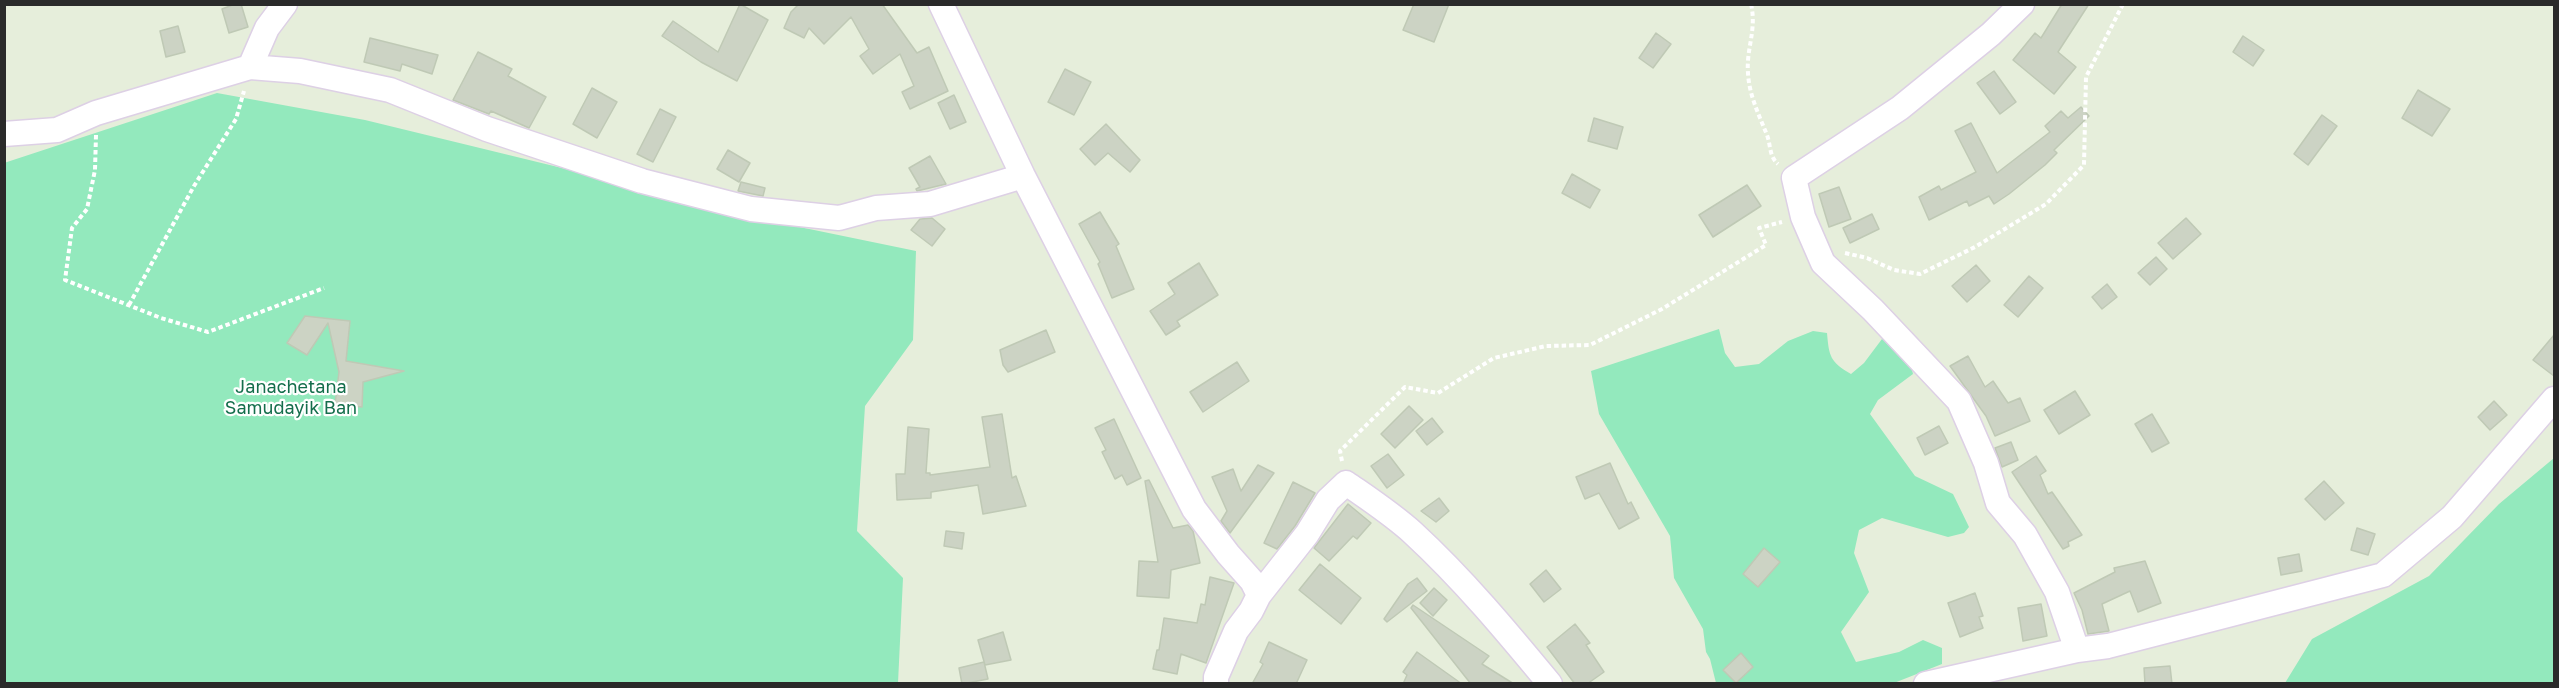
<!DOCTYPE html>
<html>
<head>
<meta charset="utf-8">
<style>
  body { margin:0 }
  #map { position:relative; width:2559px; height:688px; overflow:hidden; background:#e6eedb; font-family:"Golos Text",sans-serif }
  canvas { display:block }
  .frame { position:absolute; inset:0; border:6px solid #2a2a2a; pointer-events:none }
</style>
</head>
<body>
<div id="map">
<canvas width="2559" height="688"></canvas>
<div class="frame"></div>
</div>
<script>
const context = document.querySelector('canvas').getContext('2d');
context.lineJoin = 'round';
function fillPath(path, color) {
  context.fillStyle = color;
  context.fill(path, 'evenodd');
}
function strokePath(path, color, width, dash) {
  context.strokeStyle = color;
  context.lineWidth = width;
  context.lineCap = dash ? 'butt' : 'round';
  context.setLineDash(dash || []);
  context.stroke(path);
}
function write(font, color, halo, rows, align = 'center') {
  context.font = font + ' "Golos Text",sans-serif';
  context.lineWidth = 4.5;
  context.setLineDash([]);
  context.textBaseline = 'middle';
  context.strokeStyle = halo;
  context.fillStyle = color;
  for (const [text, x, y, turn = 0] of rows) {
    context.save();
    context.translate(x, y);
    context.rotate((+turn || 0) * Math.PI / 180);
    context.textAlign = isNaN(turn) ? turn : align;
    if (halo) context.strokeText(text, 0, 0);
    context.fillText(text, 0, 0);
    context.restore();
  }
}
const green = new Path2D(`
  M 217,93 L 365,120 L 562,168 L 717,210 L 916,251 L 913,340 L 865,406 L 857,531 L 903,578 L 898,683 L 5,683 L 4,163 Z
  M 1719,329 L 1725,353 L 1735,367 L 1759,364 L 1788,341 L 1813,331 L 1827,333 C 1829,356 1830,362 1851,374 L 1864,363 L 1882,339 C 1895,342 1911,360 1913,374 L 1878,400 L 1870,414 L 1915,476 L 1953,494 L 1969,527 L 1964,533 L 1948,537 L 1882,518 L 1859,530 L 1854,553 L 1869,592 L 1841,632 L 1856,662 L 1899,652 L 1923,640 L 1942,648 L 1942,664 L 1894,683 L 1716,683 L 1710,659 L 1706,652 L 1703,629 L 1674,578 L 1670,536 L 1599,414 L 1591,371 Z
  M 2554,458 L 2554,683 L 2285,683 L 2312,639 L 2429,576 L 2499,504 Z`);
const building = new Path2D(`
  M 235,4 L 241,4 L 248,27 L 229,33 L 222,9 Z
  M 740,4 L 768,20 L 737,81 L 701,62 L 662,36 L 673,21 L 718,52 Z
  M 799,4 L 882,4 L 917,53 L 929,47 L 948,91 L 910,109 L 902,92 L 914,86 L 900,54 L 873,74 L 860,56 L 869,49 L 851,17 L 824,44 L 809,28 L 804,38 L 784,28 L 791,12 Z
  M 1414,4 L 1449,4 L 1434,42 L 1403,30 Z
  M 2062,4 L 2089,4 L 2058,52 L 2076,67 L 2054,94 L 2013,60 L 2035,33 L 2041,38 Z
  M 178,26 L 185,52 L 166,57 L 160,31 Z
  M 1656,33 L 1671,44 L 1653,68 L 1639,58 Z
  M 2243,36 L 2264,50 L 2253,66 L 2233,52 Z
  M 370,38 L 438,55 L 432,74 L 402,64 L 400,71 L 364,62 Z
  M 478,52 L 512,69 L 508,76 L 546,97 L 529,128 L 491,111 L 489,114 L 453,100 Z
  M 1065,69 L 1091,82 L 1074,115 L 1048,102 Z
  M 1994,71 L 2016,102 L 2000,114 L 1977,83 Z
  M 592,88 L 617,102 L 597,138 L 573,124 Z
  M 2418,90 L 2450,109 L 2432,136 L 2402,118 Z
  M 954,95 L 966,122 L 950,129 L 938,103 Z
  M 2081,107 L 2089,116 L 2054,150 L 2057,153 L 2045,165 L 2009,194 L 1994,204 L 1989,196 L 1969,206 L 1967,201 L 1929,220 L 1919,197 L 1939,186 L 1941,190 L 1976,172 L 1955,131 L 1971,123 L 1997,173 L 2050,132 L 2045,126 L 2061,111 L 2068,118 Z
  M 660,109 L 676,117 L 653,162 L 637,154 Z
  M 2322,115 L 2337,126 L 2308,165 L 2294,154 Z
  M 1594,118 L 1623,127 L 1617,149 L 1588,141 Z
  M 1106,124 L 1140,160 L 1130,172 L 1108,153 L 1095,165 L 1080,149 Z
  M 728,150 L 750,163 L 739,182 L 717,169 Z
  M 930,156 L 946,184 L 917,191 L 916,189 L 920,187 L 909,168 Z
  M 1572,174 L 1600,190 L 1590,208 L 1562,193 Z
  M 741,182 L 765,188 L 763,196 L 738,191 Z
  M 1747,185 L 1761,206 L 1713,237 L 1699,215 Z
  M 1839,187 L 1851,219 L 1829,227 L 1819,194 Z
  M 1100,212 L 1119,244 L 1116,246 L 1134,289 L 1112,298 L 1098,264 L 1100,262 L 1079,224 Z
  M 1872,214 L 1879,229 L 1850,243 L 1843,228 Z
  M 932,218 L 945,229 L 932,246 L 911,230 L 920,219 Z
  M 2186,218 L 2201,234 L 2173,259 L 2158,243 Z
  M 2156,257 L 2167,269 L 2150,285 L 2138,273 Z
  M 1199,263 L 1218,295 L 1177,321 L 1180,326 L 1166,335 L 1150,311 L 1175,294 L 1168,283 Z
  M 1976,265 L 1990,281 L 1967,302 L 1952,286 Z
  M 2029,276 L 2043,288 L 2018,317 L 2004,305 Z
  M 2107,284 L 2117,297 L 2102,309 L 2092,297 Z
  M 305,316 L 350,321 L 346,361 L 404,371 L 363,382 L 362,407 L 335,404 L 339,372 L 328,323 L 307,355 L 287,343 Z
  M 1046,330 L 1055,352 L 1008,372 L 1003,365 L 1000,350 Z
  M 2554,335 L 2554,376 L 2533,360 Z
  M 1968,356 L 1985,387 L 1993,381 L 2008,403 L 2020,398 L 2030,421 L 1995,436 L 1986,416 L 1950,366 Z
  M 1237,362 L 1249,381 L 1203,412 L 1190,392 Z
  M 2075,391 L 2090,415 L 2059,434 L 2044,410 Z
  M 2494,401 L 2507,415 L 2490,430 L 2478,417 Z
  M 1409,406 L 1423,420 L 1395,448 L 1381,434 Z
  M 1002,414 L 1012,478 L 1016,476 L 1026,506 L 983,514 L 978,485 L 931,492 L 931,498 L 897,500 L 896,474 L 905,474 L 908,427 L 929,429 L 926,473 L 930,473 L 930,475 L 990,467 L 982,417 Z
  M 2152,414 L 2169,443 L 2152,452 L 2135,424 Z
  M 1432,418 L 1443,432 L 1427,445 L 1416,431 Z
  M 1114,419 L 1141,478 L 1127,485 L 1122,475 L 1115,479 L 1102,452 L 1106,450 L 1095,428 Z
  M 1939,426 L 1948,443 L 1925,455 L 1917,438 Z
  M 2011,442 L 2018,460 L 2002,467 L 1995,448 Z
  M 1388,454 L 1404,475 L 1387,488 L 1371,466 Z
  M 2036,456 L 2046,471 L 2040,475 L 2048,494 L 2052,492 L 2082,535 L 2068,542 L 2069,546 L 2063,549 L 2012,472 Z
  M 1610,463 L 1628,504 L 1631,502 L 1639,518 L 1619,529 L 1599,493 L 1585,499 L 1576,477 Z
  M 1258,465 L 1274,473 L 1230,533 L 1221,521 L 1227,511 L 1212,477 L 1233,469 L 1241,491 Z
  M 1149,480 L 1173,528 L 1188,525 L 1193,531 L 1200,563 L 1171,570 L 1169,598 L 1137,596 L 1139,561 L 1158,562 L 1145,481 Z
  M 2324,481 L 2344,503 L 2325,520 L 2305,499 Z
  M 1293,482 L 1315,493 L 1295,526 L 1277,549 L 1264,543 Z
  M 1439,498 L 1449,511 L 1436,522 L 1421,511 Z
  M 1348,504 L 1371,523 L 1357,539 L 1353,536 L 1329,561 L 1314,548 Z
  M 2357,528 L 2375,534 L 2368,555 L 2351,550 Z
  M 946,531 L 964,533 L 962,549 L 944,546 Z
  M 1764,548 L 1780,562 L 1758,587 L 1743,574 Z
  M 2299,554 L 2302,571 L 2281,575 L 2278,558 Z
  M 2145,561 L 2161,603 L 2138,612 L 2130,591 L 2102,604 L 2109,631 L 2088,634 L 2082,610 L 2074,593 L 2115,572 L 2114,568 Z
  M 1320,564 L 1361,598 L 1341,624 L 1299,590 Z
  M 1546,570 L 1561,589 L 1544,602 L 1530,584 Z
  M 1210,577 L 1234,583 L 1206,663 L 1181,654 L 1177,674 L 1153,669 L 1157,650 L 1159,650 L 1164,618 L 1197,623 L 1201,604 L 1205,605 Z
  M 1417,578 L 1427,591 L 1387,622 L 1384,619 L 1408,584 Z
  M 1434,588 L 1447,600 L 1433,616 L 1420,603 Z
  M 1975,593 L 1983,616 L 1979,617 L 1983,628 L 1960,637 L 1948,603 Z
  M 2041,604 L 2047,636 L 2023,641 L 2018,608 Z
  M 1413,605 L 1489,656 L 1482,664 L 1514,684 L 1471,684 L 1411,608 Z
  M 1575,624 L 1590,643 L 1586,645 L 1604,672 L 1587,684 L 1575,684 L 1547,647 Z
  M 1003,632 L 1011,660 L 985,665 L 978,640 Z
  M 1269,642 L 1307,660 L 1296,684 L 1252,684 L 1263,664 L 1260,662 Z
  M 1417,652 L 1462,684 L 1403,684 L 1407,675 L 1403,672 Z
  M 1741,653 L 1753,667 L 1736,683 L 1723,670 Z
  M 984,662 L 988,679 L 962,684 L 959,668 Z
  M 2170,666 L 2172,684 L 2145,684 L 2144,668 Z`);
const path = new Path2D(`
  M 1751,4 C 1757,30 1746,49 1748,73 C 1749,95 1759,115 1767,135 C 1771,146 1769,156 1778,164
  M 96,135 L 95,170 L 87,209 L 72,228 L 65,280 L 161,318 L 208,332 L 324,288
  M 1845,253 L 1867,258 L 1894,270 L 1920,274 L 1975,247 L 2046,204 L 2084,165 L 2086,77 L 2123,4
  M 129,305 L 194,186 L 236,119 L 244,91
  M 1342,461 L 1340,451 L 1405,387 L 1438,393 L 1494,358 L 1546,346 L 1590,345 L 1662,309 L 1766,245 L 1759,228 L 1782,222`);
const minor = new Path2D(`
  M 941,4 L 1023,176 L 1194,509 L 1228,554 L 1252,581 L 1259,595 L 1251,611 L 1236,631 L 1216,677 L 1216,684
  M 2022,4 L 1991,34 L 1900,108 L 1794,178 L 1803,217 L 1823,263 L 1873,310 L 1959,401 L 1986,463 L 1998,503 L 2025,535 L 2057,592 L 2077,650
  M 250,67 L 267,28 L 285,4
  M 4,134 L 57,130 L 96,113 L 250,67 L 300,71 L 390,90 L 487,129 L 642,181 L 751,209 L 839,218 L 876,208 L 930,204 L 1023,176
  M 1259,595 L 1307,534 L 1328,500 L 1346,483 C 1369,499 1392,514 1413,533 C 1463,579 1507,632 1550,684
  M 1926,684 L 2077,650 L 2108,646 L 2383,575 L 2452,517 L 2554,399`);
const parkNames = [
  ["Janachetana",291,387],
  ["Samudayik Ban",291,408]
];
fillPath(green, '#93e9bd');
fillPath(building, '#ccd3c4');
strokePath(building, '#bfc9b5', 1.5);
strokePath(minor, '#ddd0e5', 27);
strokePath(path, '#fff', 4, [4.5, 3]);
strokePath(minor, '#fff', 24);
write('18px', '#146e4c', '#fff', parkNames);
</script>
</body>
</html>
